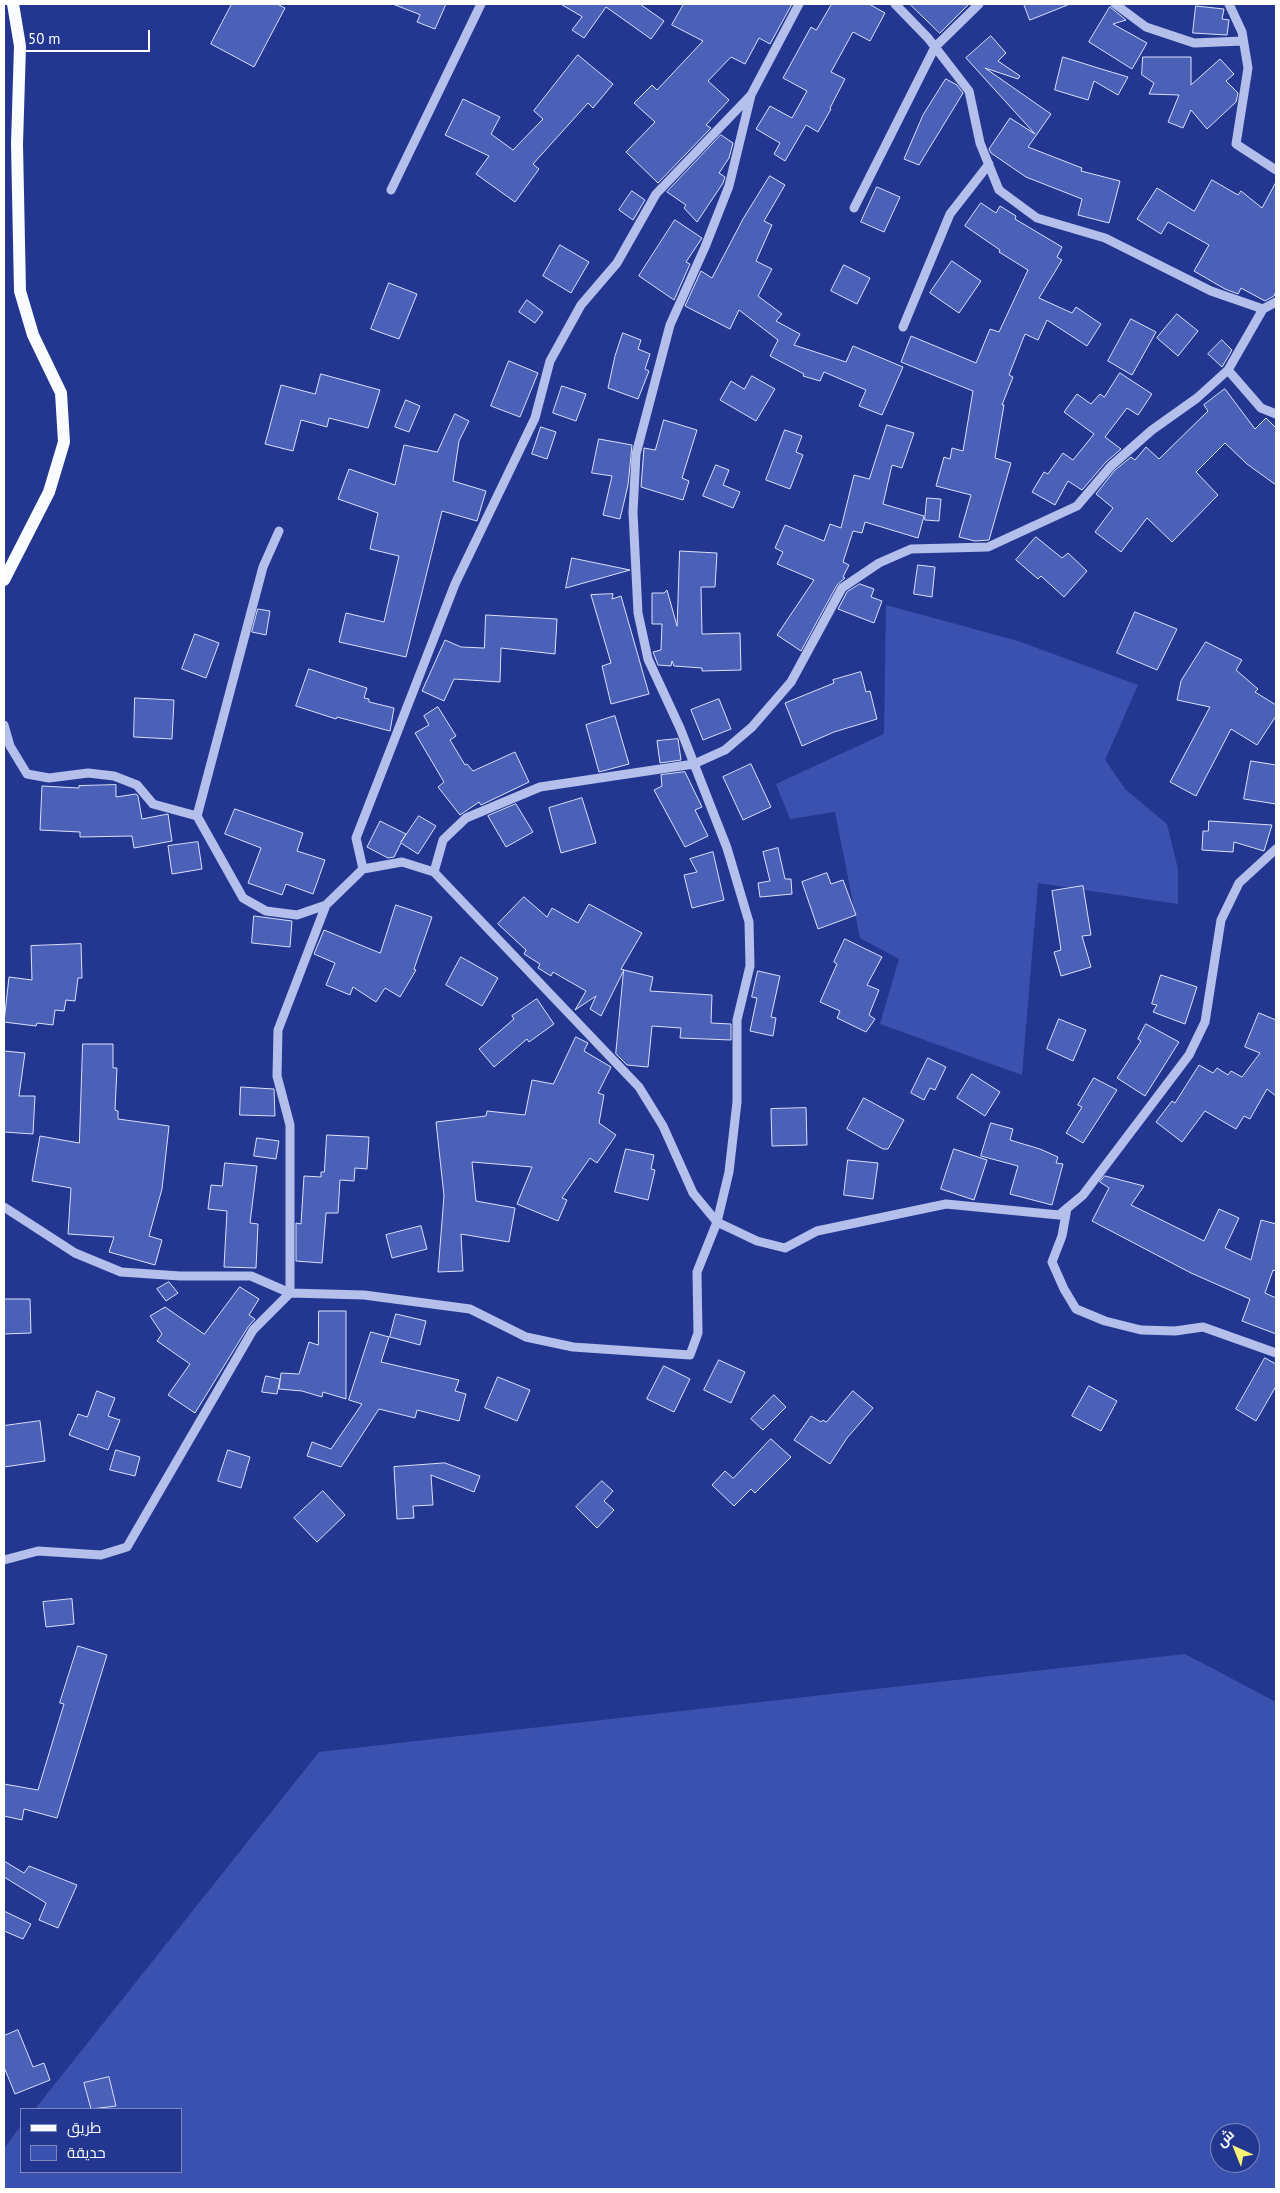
<!DOCTYPE html>
<html>
<head>
<meta charset="utf-8">
<style>
  body { margin:0 }
  #map { position:relative; width:1280px; height:2193px; overflow:hidden; background:#233791; font-family:"PT Sans",Cairo,sans-serif }
  canvas { display:block }
  .frame { position:absolute; inset:0; border:5px solid #fff; pointer-events:none }
  .legend { position:absolute; left:20px; top:2108px; width:162px; height:65px; box-sizing:border-box; background:#233791; border:1px solid #7b87bd; margin:0; padding:6px 9px; list-style:none; font-size:15px; color:#fff }
  .legend li { display:flex; align-items:center; gap:10px; height:25px }
  .legend b { width:25px; border:1px solid #7b87bd }
  .north { position:absolute; left:1210px; top:2123px; width:50px; height:50px; box-sizing:border-box; background:#233791; border:1px solid #7b87bd; border-radius:50%; rotate:316deg; font-size:14px; font-weight:700; line-height:20px; text-align:center; color:#fff }
  .north::after { content:''; display:block; margin:auto; width:18px; height:22px; background:#f7f377; clip-path:polygon(50% 0,100% 100%,50% 72%,0 100%) }
  .scale { position:absolute; left:20px; top:30px; width:130px; height:22px; box-sizing:border-box; border:2px solid #fff; border-top:0; padding-left:6px; font-size:15px; line-height:18px; white-space:nowrap; color:#fff; -webkit-text-stroke:4px #233791; paint-order:stroke }
</style>
</head>
<body>
<div id="map">
<canvas width="1280" height="2193"></canvas>
<div class="frame"></div>
<ul class="legend">
<li><b style="height:6px;background:#fafbff"></b>طريق</li>
<li><b style="height:14px;background:#3b51af"></b>حديقة</li>
</ul>
<div class="north">ش</div>
<div class="scale">50 m</div>
</div>
<script>
const context = document.querySelector('canvas').getContext('2d');
context.lineJoin = 'round';
function fillPath(path, color) {
  context.fillStyle = color;
  context.fill(path, 'evenodd');
}
function strokePath(path, color, width, dash) {
  context.strokeStyle = color;
  context.lineWidth = width;
  context.lineCap = dash ? 'butt' : 'round';
  context.setLineDash(dash || []);
  context.stroke(path);
}
const green = new Path2D(`
  M 886,605 L 1018,641 L 1138,685 L 1105,760 L 1126,790 L 1167,824 L 1178,869 L 1178,904 L 1038,883 L 1022,1075 L 880,1024 L 899,959 L 860,938 L 835,812 L 790,819 L 776,784 L 884,734 Z
  M 1185,1654 L 1276,1702 L 1276,2189 L 4,2189 L 4,2148 L 21,2126 L 21,2172 L 181,2172 L 181,2109 L 35,2109 L 319,1752 ZM 1220,2133 L 1250,2133 L 1250,2163 L 1220,2163 Z`);
const building = new Path2D(`
  M 232,4 L 277,4 L 285,8 L 254,67 L 211,44 Z
  M 393,4 L 446,4 L 435,29 L 417,22 L 420,15 Z
  M 561,4 L 640,4 L 664,21 L 651,39 L 606,7 L 584,38 L 572,30 L 582,17 Z
  M 684,4 L 792,4 L 770,44 L 759,38 L 745,64 L 731,57 L 708,81 L 729,100 L 706,125 L 711,128 L 658,183 L 626,152 L 655,122 L 634,103 L 652,85 L 657,90 L 703,41 L 672,25 Z
  M 832,4 L 869,4 L 885,13 L 870,41 L 853,32 L 831,72 L 845,79 L 830,108 L 831,109 L 818,132 L 806,125 L 785,161 L 774,154 L 780,143 L 756,129 L 770,106 L 792,118 L 807,91 L 783,78 L 811,27 L 816,30 Z
  M 910,4 L 969,4 L 940,33 Z
  M 1024,4 L 1070,4 L 1030,20 Z
  M 1196,6 L 1224,9 L 1222,19 L 1229,20 L 1227,35 L 1193,33 Z
  M 1110,7 L 1126,20 L 1113,24 L 1147,43 L 1132,69 L 1089,42 Z
  M 991,36 L 1006,53 L 998,61 L 1020,76 L 1018,79 L 985,68 L 1051,114 L 1028,147 L 1082,168 L 1081,171 L 1120,181 L 1109,223 L 1078,215 L 1082,199 L 1026,177 L 991,153 L 989,149 L 1010,118 L 1035,134 L 966,58 Z
  M 578,55 L 613,84 L 593,108 L 588,103 L 533,164 L 539,169 L 515,202 L 476,174 L 489,156 L 445,135 L 463,99 L 500,117 L 491,134 L 513,150 L 543,119 L 534,111 Z
  M 1063,57 L 1098,68 L 1128,77 L 1118,95 L 1094,81 L 1088,100 L 1055,90 Z
  M 1143,57 L 1191,57 L 1191,85 L 1220,59 L 1234,74 L 1226,81 L 1238,93 L 1236,102 L 1207,129 L 1191,110 L 1183,128 L 1168,122 L 1179,95 L 1149,94 L 1154,83 L 1142,75 Z
  M 946,79 L 957,85 L 963,93 L 919,165 L 904,159 L 923,115 Z
  M 721,135 L 733,143 L 729,158 L 719,173 L 725,177 L 723,183 L 697,222 L 684,208 L 686,205 L 667,192 Z
  M 770,176 L 785,185 L 764,221 L 772,225 L 756,261 L 772,269 L 758,296 L 782,314 L 776,321 L 800,334 L 794,345 L 846,362 L 853,346 L 903,367 L 882,415 L 859,406 L 866,390 L 824,372 L 820,381 L 803,376 L 804,374 L 770,356 L 778,340 L 739,310 L 730,329 L 685,306 L 701,271 L 712,278 L 743,219 Z
  M 1212,180 L 1238,195 L 1241,191 L 1262,208 L 1276,182 L 1276,291 L 1274,296 L 1265,301 L 1241,288 L 1238,294 L 1225,289 L 1194,271 L 1209,245 L 1168,222 L 1161,234 L 1137,219 L 1157,188 L 1194,211 Z
  M 877,187 L 900,197 L 884,232 L 861,222 Z
  M 632,191 L 645,200 L 633,220 L 619,210 Z
  M 981,203 L 996,213 L 1000,206 L 1016,216 L 1015,219 L 1062,247 L 1057,257 L 1062,260 L 1039,298 L 1072,313 L 1076,307 L 1101,324 L 1087,346 L 1047,320 L 1038,340 L 1025,334 L 1009,375 L 1013,377 L 1002,405 L 1004,405 L 995,458 L 1011,463 L 989,540 L 975,541 L 959,537 L 971,495 L 936,486 L 944,457 L 950,459 L 952,448 L 963,451 L 973,391 L 901,362 L 911,336 L 976,363 L 990,329 L 999,332 L 1028,270 L 999,252 L 1000,250 L 965,226 Z
  M 675,220 L 702,238 L 686,262 L 690,264 L 674,300 L 639,276 Z
  M 560,245 L 589,262 L 571,293 L 543,276 Z
  M 952,261 L 981,281 L 959,313 L 930,293 Z
  M 844,265 L 870,278 L 857,304 L 831,291 Z
  M 389,283 L 417,294 L 399,339 L 371,329 Z
  M 527,300 L 543,312 L 535,323 L 519,312 Z
  M 1177,314 L 1198,331 L 1178,356 L 1157,338 Z
  M 1131,319 L 1156,332 L 1132,375 L 1108,361 Z
  M 623,333 L 641,340 L 638,349 L 650,354 L 645,369 L 649,371 L 638,399 L 608,388 L 615,356 Z
  M 1222,340 L 1232,350 L 1222,367 L 1208,354 Z
  M 509,361 L 538,373 L 520,417 L 491,406 Z
  M 1120,373 L 1152,394 L 1138,415 L 1127,408 L 1105,437 L 1121,449 L 1106,462 L 1082,490 L 1068,481 L 1055,505 L 1032,492 L 1044,472 L 1048,474 L 1063,453 L 1073,460 L 1094,434 L 1064,412 L 1077,394 L 1091,404 L 1100,394 L 1104,397 Z
  M 321,374 L 380,390 L 368,428 L 329,418 L 327,427 L 301,420 L 293,451 L 265,444 L 281,385 L 315,394 Z
  M 752,376 L 775,389 L 756,421 L 720,400 L 731,381 L 744,389 Z
  M 562,386 L 586,394 L 576,421 L 553,413 Z
  M 1225,389 L 1255,429 L 1266,418 L 1276,428 L 1276,485 L 1247,464 L 1225,443 L 1196,472 L 1218,495 L 1172,542 L 1147,518 L 1121,552 L 1095,532 L 1113,508 L 1096,494 L 1115,470 L 1131,457 L 1135,460 L 1146,447 L 1159,459 L 1208,411 L 1204,405 Z
  M 406,400 L 420,406 L 409,432 L 395,427 Z
  M 455,414 L 469,421 L 459,441 L 453,481 L 486,491 L 477,521 L 442,511 L 406,657 L 339,642 L 346,613 L 384,622 L 399,556 L 370,549 L 378,513 L 338,499 L 349,469 L 395,485 L 404,445 L 437,452 Z
  M 664,420 L 697,430 L 682,478 L 689,481 L 683,500 L 641,487 L 644,448 L 655,450 Z
  M 887,425 L 914,433 L 902,468 L 892,465 L 883,504 L 924,516 L 918,538 L 865,522 L 862,533 L 853,531 L 843,562 L 849,565 L 843,577 L 845,578 L 837,585 L 801,651 L 777,635 L 814,580 L 777,564 L 783,552 L 775,548 L 785,525 L 824,541 L 830,524 L 841,528 L 854,475 L 869,479 Z
  M 541,427 L 556,432 L 547,459 L 532,454 Z
  M 785,430 L 802,436 L 796,452 L 803,455 L 790,489 L 766,480 Z
  M 599,439 L 632,445 L 628,485 L 620,519 L 603,515 L 612,476 L 592,473 Z
  M 716,465 L 729,470 L 723,485 L 740,492 L 733,508 L 703,496 Z
  M 927,498 L 941,499 L 939,521 L 925,520 Z
  M 1036,537 L 1062,558 L 1068,553 L 1087,571 L 1064,597 L 1041,576 L 1038,579 L 1016,560 Z
  M 680,551 L 717,553 L 715,587 L 701,587 L 702,634 L 740,633 L 741,670 L 702,671 L 702,668 L 674,666 L 672,661 L 671,666 L 658,665 L 653,652 L 661,650 L 662,624 L 652,624 L 652,593 L 664,593 L 667,590 L 677,626 Z
  M 572,558 L 630,570 L 566,588 Z
  M 918,565 L 935,567 L 932,597 L 914,594 Z
  M 860,584 L 874,589 L 871,597 L 882,601 L 874,623 L 838,609 L 847,592 Z
  M 613,594 L 612,599 L 621,596 L 649,694 L 611,704 L 602,666 L 611,663 L 591,595 Z
  M 258,609 L 270,611 L 266,635 L 252,632 Z
  M 1135,612 L 1177,629 L 1157,670 L 1117,653 Z
  M 486,615 L 557,619 L 555,654 L 501,648 L 500,682 L 454,679 L 444,701 L 422,691 L 445,640 L 461,647 L 484,648 Z
  M 195,634 L 219,643 L 206,678 L 182,669 Z
  M 1206,642 L 1242,660 L 1236,670 L 1258,689 L 1255,692 L 1276,705 L 1276,716 L 1257,745 L 1231,729 L 1196,796 L 1170,782 L 1210,707 L 1177,700 L 1181,681 Z
  M 309,669 L 367,688 L 364,698 L 369,699 L 369,702 L 394,708 L 390,731 L 337,717 L 336,719 L 296,706 Z
  M 861,672 L 866,692 L 870,691 L 877,719 L 834,732 L 802,746 L 785,703 L 834,683 L 833,680 Z
  M 135,698 L 174,700 L 172,739 L 134,737 Z
  M 719,699 L 731,729 L 703,740 L 691,710 Z
  M 438,707 L 456,736 L 450,740 L 465,765 L 467,764 L 473,771 L 515,752 L 529,782 L 481,805 L 479,802 L 460,815 L 438,787 L 444,782 L 415,733 L 429,725 L 424,716 Z
  M 615,716 L 629,764 L 599,772 L 586,725 Z
  M 678,739 L 681,760 L 660,763 L 657,741 Z
  M 1251,761 L 1276,765 L 1276,804 L 1244,799 Z
  M 751,764 L 771,807 L 743,820 L 723,777 Z
  M 685,772 L 702,807 L 695,810 L 708,836 L 685,847 L 654,790 L 662,786 L 661,775 Z
  M 116,785 L 116,797 L 136,794 L 138,796 L 142,819 L 168,814 L 172,841 L 134,848 L 132,836 L 80,837 L 80,832 L 40,830 L 42,786 L 79,788 L 79,786 Z
  M 582,798 L 596,843 L 561,853 L 549,808 Z
  M 516,804 L 533,832 L 506,847 L 488,816 Z
  M 235,809 L 303,833 L 297,851 L 325,860 L 313,894 L 286,884 L 282,895 L 248,883 L 261,848 L 225,834 Z
  M 419,816 L 436,826 L 418,854 L 401,843 L 394,857 L 388,858 L 367,847 L 380,821 L 406,834 L 401,842 Z
  M 1209,821 L 1272,825 L 1264,851 L 1234,842 L 1233,852 L 1202,850 L 1203,831 L 1208,831 Z
  M 198,842 L 202,869 L 172,874 L 168,846 Z
  M 778,848 L 785,879 L 791,879 L 792,894 L 760,897 L 758,883 L 770,881 L 763,852 Z
  M 713,852 L 724,900 L 692,908 L 684,875 L 697,872 L 690,859 Z
  M 827,873 L 831,884 L 843,880 L 856,915 L 818,929 L 802,882 Z
  M 1083,886 L 1091,935 L 1082,936 L 1091,967 L 1061,976 L 1054,952 L 1061,950 L 1052,891 Z
  M 524,897 L 547,917 L 552,908 L 578,923 L 589,904 L 642,933 L 621,969 L 624,970 L 601,1016 L 590,1009 L 596,996 L 575,1010 L 586,991 L 553,972 L 551,976 L 538,968 L 540,964 L 524,954 L 526,950 L 498,924 Z
  M 396,905 L 432,917 L 414,969 L 416,970 L 400,997 L 385,988 L 376,1002 L 353,987 L 350,995 L 326,985 L 335,963 L 314,954 L 324,930 L 380,953 Z
  M 254,916 L 292,921 L 290,947 L 252,943 Z
  M 845,939 L 882,957 L 867,985 L 879,990 L 869,1015 L 875,1019 L 866,1032 L 837,1018 L 840,1011 L 820,1002 L 837,964 L 834,962 Z
  M 81,944 L 82,978 L 78,978 L 75,1001 L 66,1000 L 64,1011 L 55,1010 L 53,1025 L 37,1023 L 36,1026 L 4,1022 L 9,977 L 32,980 L 31,946 Z
  M 461,957 L 498,978 L 482,1006 L 446,985 Z
  M 624,970 L 653,977 L 650,991 L 712,995 L 711,1023 L 731,1024 L 731,1040 L 680,1038 L 681,1028 L 652,1026 L 648,1067 L 627,1065 L 616,1054 Z
  M 758,971 L 780,976 L 771,1017 L 776,1018 L 773,1036 L 750,1031 L 757,998 L 752,997 Z
  M 1161,975 L 1197,987 L 1185,1024 L 1153,1012 L 1157,1005 L 1152,1004 Z
  M 537,999 L 554,1024 L 529,1042 L 527,1039 L 494,1067 L 479,1049 L 514,1019 L 512,1016 Z
  M 1259,1013 L 1276,1020 L 1276,1096 L 1267,1089 L 1250,1119 L 1244,1116 L 1236,1129 L 1205,1111 L 1182,1142 L 1156,1122 L 1172,1101 L 1175,1103 L 1199,1065 L 1213,1073 L 1217,1068 L 1228,1075 L 1231,1071 L 1242,1077 L 1260,1053 L 1245,1047 Z
  M 1059,1019 L 1086,1030 L 1073,1061 L 1047,1049 Z
  M 1146,1024 L 1179,1042 L 1145,1096 L 1117,1078 L 1141,1041 L 1138,1039 Z
  M 576,1037 L 588,1043 L 584,1051 L 611,1067 L 598,1093 L 604,1095 L 599,1123 L 616,1135 L 597,1163 L 590,1158 L 562,1198 L 567,1200 L 558,1221 L 517,1204 L 532,1167 L 472,1162 L 476,1201 L 515,1208 L 509,1242 L 461,1234 L 463,1271 L 438,1272 L 444,1196 L 436,1122 L 486,1116 L 487,1111 L 525,1115 L 532,1080 L 553,1084 Z
  M 83,1044 L 113,1044 L 113,1068 L 117,1068 L 115,1110 L 118,1111 L 118,1119 L 169,1126 L 162,1189 L 149,1236 L 162,1240 L 155,1265 L 109,1252 L 114,1237 L 68,1234 L 71,1188 L 32,1181 L 40,1136 L 79,1143 Z
  M 4,1051 L 25,1053 L 19,1096 L 35,1096 L 33,1134 L 4,1132 Z
  M 928,1058 L 946,1067 L 935,1090 L 930,1088 L 924,1100 L 911,1093 Z
  M 972,1074 L 1000,1092 L 985,1116 L 957,1098 Z
  M 1094,1078 L 1117,1090 L 1083,1143 L 1066,1133 L 1082,1107 L 1078,1105 Z
  M 241,1087 L 274,1089 L 275,1116 L 240,1115 Z
  M 864,1098 L 904,1120 L 888,1149 L 883,1149 L 847,1129 Z
  M 806,1108 L 807,1145 L 772,1146 L 771,1109 Z
  M 991,1123 L 1013,1129 L 1010,1140 L 1040,1149 L 1058,1157 L 1056,1163 L 1063,1164 L 1052,1205 L 1010,1194 L 1018,1166 L 981,1156 Z
  M 327,1135 L 369,1137 L 367,1169 L 355,1168 L 354,1181 L 340,1180 L 338,1213 L 326,1213 L 322,1263 L 296,1261 L 296,1223 L 301,1224 L 304,1176 L 321,1177 L 321,1172 L 324,1172 Z
  M 257,1138 L 279,1141 L 276,1159 L 254,1156 Z
  M 626,1149 L 654,1155 L 651,1169 L 655,1170 L 648,1200 L 615,1192 Z
  M 954,1149 L 987,1160 L 974,1200 L 941,1189 Z
  M 848,1160 L 878,1163 L 873,1199 L 844,1195 Z
  M 225,1163 L 257,1166 L 250,1223 L 258,1224 L 256,1268 L 224,1267 L 227,1211 L 208,1209 L 211,1185 L 222,1186 Z
  M 1105,1176 L 1144,1186 L 1131,1205 L 1204,1241 L 1219,1209 L 1239,1218 L 1225,1248 L 1251,1260 L 1261,1220 L 1276,1224 L 1276,1271 L 1273,1270 L 1265,1293 L 1276,1298 L 1276,1334 L 1242,1321 L 1250,1299 L 1191,1273 L 1092,1221 L 1109,1188 L 1100,1182 Z
  M 421,1226 L 427,1249 L 392,1258 L 386,1235 Z
  M 169,1282 L 178,1293 L 166,1301 L 157,1289 Z
  M 240,1287 L 259,1299 L 249,1315 L 255,1319 L 248,1327 L 195,1413 L 168,1395 L 190,1364 L 157,1341 L 162,1334 L 150,1316 L 165,1307 L 204,1334 Z
  M 4,1299 L 30,1299 L 31,1333 L 4,1334 Z
  M 319,1311 L 346,1311 L 346,1399 L 323,1392 L 322,1397 L 302,1391 L 279,1389 L 281,1373 L 299,1374 L 309,1342 L 318,1345 Z
  M 396,1314 L 426,1321 L 420,1345 L 390,1337 Z
  M 371,1332 L 389,1337 L 381,1362 L 459,1380 L 455,1391 L 466,1394 L 459,1421 L 417,1410 L 415,1418 L 379,1409 L 341,1467 L 307,1456 L 312,1442 L 331,1449 L 362,1404 L 349,1400 Z
  M 1265,1358 L 1276,1364 L 1276,1386 L 1256,1421 L 1236,1409 Z
  M 719,1360 L 745,1372 L 731,1403 L 704,1390 Z
  M 664,1366 L 690,1379 L 674,1412 L 647,1399 Z
  M 266,1376 L 280,1379 L 277,1394 L 262,1392 Z
  M 498,1377 L 530,1390 L 517,1421 L 485,1408 Z
  M 1089,1386 L 1117,1401 L 1101,1431 L 1072,1416 Z
  M 97,1391 L 115,1398 L 108,1416 L 120,1420 L 108,1450 L 69,1435 L 78,1414 L 87,1417 Z
  M 853,1391 L 873,1408 L 847,1438 L 830,1464 L 794,1440 L 811,1416 L 821,1422 L 823,1420 L 826,1422 Z
  M 774,1395 L 786,1407 L 763,1430 L 751,1419 Z
  M 40,1421 L 45,1461 L 4,1467 L 4,1426 Z
  M 771,1439 L 791,1457 L 755,1493 L 751,1489 L 734,1506 L 712,1485 L 725,1471 L 733,1478 Z
  M 116,1450 L 140,1457 L 135,1476 L 110,1470 Z
  M 228,1450 L 250,1457 L 241,1488 L 218,1481 Z
  M 445,1463 L 480,1476 L 474,1492 L 431,1475 L 433,1505 L 413,1506 L 414,1518 L 397,1519 L 394,1467 Z
  M 602,1481 L 613,1491 L 604,1501 L 614,1510 L 597,1528 L 576,1507 Z
  M 323,1491 L 345,1515 L 317,1542 L 294,1518 Z
  M 72,1599 L 74,1624 L 46,1627 L 43,1602 Z
  M 78,1646 L 107,1655 L 57,1818 L 24,1809 L 22,1820 L 4,1816 L 4,1784 L 38,1790 L 64,1704 L 60,1703 Z
  M 4,1861 L 24,1873 L 29,1866 L 77,1885 L 58,1928 L 39,1920 L 46,1903 L 4,1877 Z
  M 4,1911 L 31,1924 L 23,1939 L 4,1931 Z
  M 18,2030 L 33,2067 L 44,2063 L 50,2080 L 15,2094 L 4,2067 L 4,2036 Z
  M 109,2077 L 116,2106 L 91,2109 L 84,2083 Z`);
const minor = new Path2D(`
  M 895,4 L 928,38 L 969,91 L 980,143 L 999,190 L 1037,218 L 1105,238 L 1211,291 L 1263,309 L 1276,302
  M 1115,4 L 1146,27 L 1194,43 L 1243,41
  M 1229,4 L 1242,32 L 1248,68 L 1236,144 L 1276,170
  M 391,190 L 481,4
  M 854,208 L 935,47 L 979,4
  M 903,327 L 950,214 L 989,164
  M 1228,370 L 1261,408 L 1276,414
  M 4,725 L 10,746 L 27,774 L 49,778 L 88,773 L 114,776 L 137,785 L 153,804 L 197,816 L 243,898 L 266,911 L 297,915 L 326,905 L 363,869 L 402,862 L 434,872 L 639,1087 L 663,1126 L 693,1193 L 717,1222 L 757,1241 L 785,1248 L 817,1231 L 946,1204 L 1059,1215 L 1083,1195 L 1189,1055 L 1205,1022 L 1221,920 L 1239,883 L 1276,849
  M 197,816 L 263,567 L 279,531
  M 363,869 L 356,838 L 455,584 L 535,418 L 550,361 L 581,305 L 617,263 L 656,194 L 751,95
  M 434,872 L 443,840 L 466,818 L 540,787 L 694,764 L 725,750 L 752,727 L 791,682 L 842,588 L 879,563 L 911,549 L 988,547 L 1077,506 L 1111,466 L 1152,430 L 1197,398 L 1228,370 L 1263,309
  M 4,1207 L 75,1253 L 121,1272 L 180,1276 L 251,1276 L 290,1293 L 364,1295 L 470,1309 L 526,1337 L 573,1347 L 690,1355 L 698,1333 L 697,1272 L 717,1222 L 729,1172 L 737,1102 L 737,1020 L 750,966 L 749,922 L 727,848 L 680,728 L 648,659 L 638,613 L 633,512 L 636,454 L 670,325 L 705,247 L 729,186 L 751,95 L 799,4
  M 1067,1208 L 1062,1236 L 1052,1262 L 1064,1289 L 1076,1309 L 1105,1321 L 1141,1330 L 1175,1331 L 1203,1327 L 1276,1353
  M 4,1560 L 38,1551 L 101,1555 L 127,1547 L 253,1330 L 290,1293 L 290,1125 L 277,1076 L 278,1030 L 326,905`);
const major = new Path2D(`
  M 4,580 L 49,492 L 64,442 L 61,393 L 33,335 L 20,291 L 17,144 L 20,46 L 13,4`);
fillPath(green, '#3b51af');
fillPath(building, '#4b61b7');
strokePath(building, '#dae0f9', 1);
strokePath(minor, '#b4bfec', 9);
strokePath(major, '#fafbff', 12);
</script>
</body>
</html>
